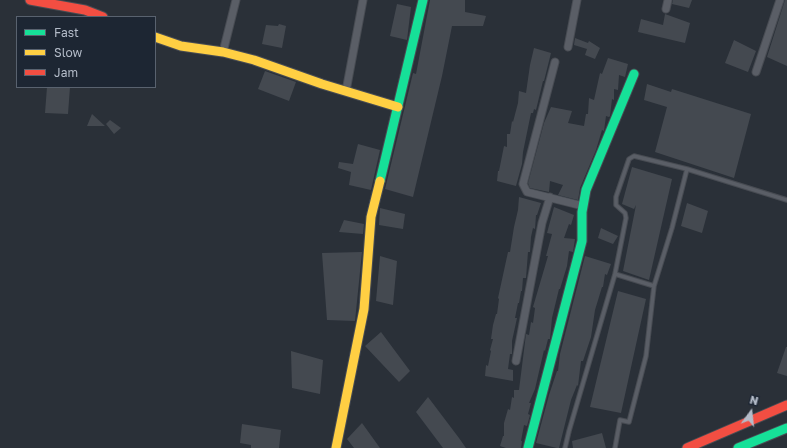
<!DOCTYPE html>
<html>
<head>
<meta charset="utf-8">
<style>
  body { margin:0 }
  #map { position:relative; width:787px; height:448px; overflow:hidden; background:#2a3038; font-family:"Golos Text",sans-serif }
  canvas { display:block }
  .legend { position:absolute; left:16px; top:16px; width:140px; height:72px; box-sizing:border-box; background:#1d2633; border:1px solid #59626f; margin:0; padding:5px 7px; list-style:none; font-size:12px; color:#b4bcc9 }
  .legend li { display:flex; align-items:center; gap:8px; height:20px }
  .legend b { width:20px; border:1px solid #59626f }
  .north { position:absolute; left:731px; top:392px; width:40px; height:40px; -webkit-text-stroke:3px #1d2633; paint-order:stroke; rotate:15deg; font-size:11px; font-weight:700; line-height:16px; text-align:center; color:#b4bcc9 }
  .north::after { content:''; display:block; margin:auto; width:14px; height:18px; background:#b4bcc9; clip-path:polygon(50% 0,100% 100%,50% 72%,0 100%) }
</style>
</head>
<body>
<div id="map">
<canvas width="787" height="448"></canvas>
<ul class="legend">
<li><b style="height:5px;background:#16e098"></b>Fast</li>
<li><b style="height:5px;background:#ffcf43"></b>Slow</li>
<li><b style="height:5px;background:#f24e42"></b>Jam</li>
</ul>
<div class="north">N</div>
</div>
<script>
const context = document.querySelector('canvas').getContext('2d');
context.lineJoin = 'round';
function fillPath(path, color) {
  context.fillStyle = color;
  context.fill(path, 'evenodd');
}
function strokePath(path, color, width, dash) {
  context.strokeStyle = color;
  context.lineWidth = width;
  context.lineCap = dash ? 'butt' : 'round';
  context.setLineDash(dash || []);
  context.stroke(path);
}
const building = new Path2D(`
  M 430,0 L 465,0 L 465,12 L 486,16 L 483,26 L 452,26 L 442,76 L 413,197 L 385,189 L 413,73 L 416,74 Z
  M 673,0 L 692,0 L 689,8 L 672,4 Z
  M 785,0 L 787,0 L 787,66 L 767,57 Z
  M 397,4 L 411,7 L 407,40 L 390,36 Z
  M 665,14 L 690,23 L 685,43 L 638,32 L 641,19 L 663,25 Z
  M 279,24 L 286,26 L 282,48 L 262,44 L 266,25 L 278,26 Z
  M 575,38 L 588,43 L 589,41 L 600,48 L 595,59 L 585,55 L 587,49 L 574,45 Z
  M 734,40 L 756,51 L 748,72 L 725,63 Z
  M 534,48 L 551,53 L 544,81 L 543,81 L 536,110 L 534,109 L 533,113 L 531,113 L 523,152 L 522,164 L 516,186 L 497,181 L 498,171 L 499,171 L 504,146 L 507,147 L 507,134 L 510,134 L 512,121 L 513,122 L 518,103 L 519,91 L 526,93 L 530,65 Z
  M 608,58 L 628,64 L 625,77 L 619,75 L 618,90 L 614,89 L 614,100 L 612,99 L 610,116 L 609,117 L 606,116 L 604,131 L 602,130 L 596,150 L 580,188 L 578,200 L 558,195 L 563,185 L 550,181 L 549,192 L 530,188 L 528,183 L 544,123 L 551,107 L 572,111 L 568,123 L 584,126 L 586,114 L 588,114 L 589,98 L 594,100 L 600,73 L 602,74 Z
  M 265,71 L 296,82 L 289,101 L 258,89 Z
  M 647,84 L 671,92 L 672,89 L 751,114 L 734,178 L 655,152 L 667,107 L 644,100 Z
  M 47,87 L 70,87 L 68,114 L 45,113 Z
  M 92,114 L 105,126 L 87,126 Z
  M 110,120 L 121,128 L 114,134 L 106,124 Z
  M 358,144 L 380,150 L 371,190 L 349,185 L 351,172 L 338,168 L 339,162 L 353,164 Z
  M 632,167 L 672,179 L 649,280 L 623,271 L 636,205 L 634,209 L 622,204 Z
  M 519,197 L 541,203 L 537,215 L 536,215 L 535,229 L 533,228 L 531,237 L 530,252 L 528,252 L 526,278 L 523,278 L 522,291 L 521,291 L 519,303 L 518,303 L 515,318 L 517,318 L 512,341 L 512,354 L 510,354 L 508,369 L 513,370 L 513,381 L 485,376 L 486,365 L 488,366 L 491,351 L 490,350 L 493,339 L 491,339 L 493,325 L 496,314 L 497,314 L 499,299 L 498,298 L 508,252 L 510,252 L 514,227 L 518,210 Z
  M 687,203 L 708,211 L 702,233 L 681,226 Z
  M 554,207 L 574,215 L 571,225 L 569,224 L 564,238 L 575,239 L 573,252 L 569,251 L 567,266 L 560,289 L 559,289 L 552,318 L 550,339 L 548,339 L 545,351 L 544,350 L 535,389 L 529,403 L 531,403 L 528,414 L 530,415 L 527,426 L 524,425 L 521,441 L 522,441 L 521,448 L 506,448 L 500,446 L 503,436 L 504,436 L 504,423 L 508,409 L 510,410 L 512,397 L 514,398 L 514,390 L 519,390 L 526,334 L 529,335 L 531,322 L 533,323 L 535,308 L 533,307 L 548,256 L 546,256 L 552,234 L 547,233 Z
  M 380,208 L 405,214 L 403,229 L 379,225 Z
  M 344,220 L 364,224 L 363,234 L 339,232 Z
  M 601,228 L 618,236 L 613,244 L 598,238 Z
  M 362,252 L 355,321 L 327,320 L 322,253 Z
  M 380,256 L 397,261 L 393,305 L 376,301 Z
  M 585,256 L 611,264 L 607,275 L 605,274 L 603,287 L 602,287 L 595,310 L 591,337 L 583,361 L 581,361 L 578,386 L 577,385 L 571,400 L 559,448 L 557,448 L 536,443 L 549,395 L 557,371 L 558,371 L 560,354 Z
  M 618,291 L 646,299 L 621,413 L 590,407 Z
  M 381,332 L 410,371 L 399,382 L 365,346 Z
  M 786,347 L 787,347 L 787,376 L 777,373 Z
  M 291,351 L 323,360 L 320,394 L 292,388 Z
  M 428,397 L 459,438 L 466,448 L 443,448 L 416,412 Z
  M 362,423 L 380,448 L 354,448 L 347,439 Z
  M 242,424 L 281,430 L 279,448 L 251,448 L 251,445 L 240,443 Z
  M 602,433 L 606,448 L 573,448 L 572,441 Z`);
const lane = new Path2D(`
  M 615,274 L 626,218 L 625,213 L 616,205 L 616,197 L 629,159 L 634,156 L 687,169 L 787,200
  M 565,448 L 569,431 L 615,274 L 654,286
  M 615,448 L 620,420 L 629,422 L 646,356 L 654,286 L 672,228 L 687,169`);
const street = new Path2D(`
  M 666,9 L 668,0
  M 568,47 L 577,0
  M 223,52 L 236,0
  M 555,62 L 523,184 L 527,192 L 583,206
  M 756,72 L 780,0
  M 346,91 L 363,0
  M 516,361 L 542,223 L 550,197`);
const fast = new Path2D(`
  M 380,181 L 423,0
  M 528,448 L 582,241 L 582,212 L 586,190 L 634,74
  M 738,448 L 787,428`);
const slow = new Path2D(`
  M 155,37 L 181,46 L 223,52 L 254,60 L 322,84 L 398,107
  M 336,448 L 364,309 L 371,217 L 380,181`);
const jam = new Path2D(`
  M 30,0 L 85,10 L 103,17
  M 687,448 L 787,405`);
fillPath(building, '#444950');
strokePath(lane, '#484c53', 5.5);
strokePath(street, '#484c53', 9);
strokePath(fast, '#484c53', 11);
strokePath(slow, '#484c53', 11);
strokePath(jam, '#484c53', 11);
strokePath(lane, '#5a5e66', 3.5);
strokePath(street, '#5a5e66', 7);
strokePath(fast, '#16e098', 9);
strokePath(slow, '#ffcf43', 9);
strokePath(jam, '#f24e42', 9);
</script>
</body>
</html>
